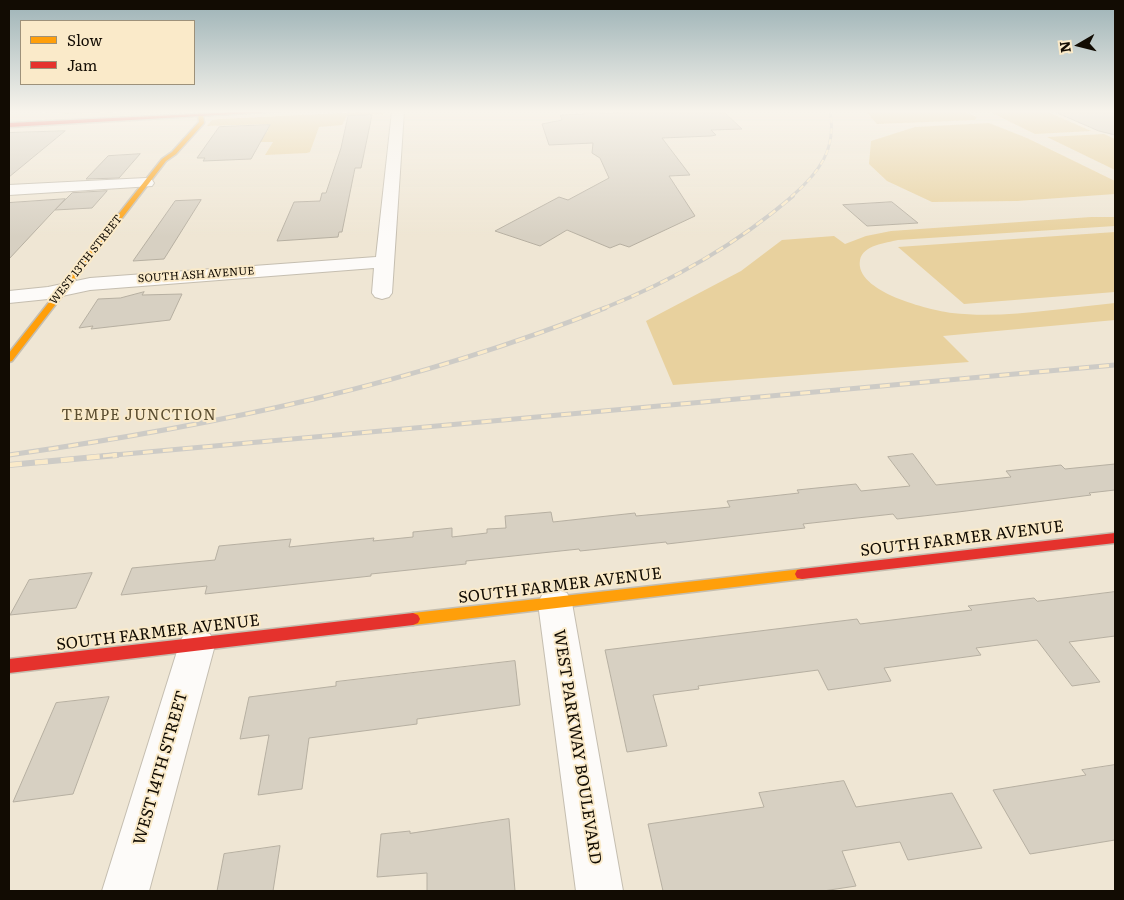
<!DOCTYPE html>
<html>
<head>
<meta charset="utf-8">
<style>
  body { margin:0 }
  #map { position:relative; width:1124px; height:900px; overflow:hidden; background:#efe6d4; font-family:Literata,serif }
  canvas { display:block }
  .frame { position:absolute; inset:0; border:10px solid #120c03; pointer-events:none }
  .legend { position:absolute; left:20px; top:20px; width:175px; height:65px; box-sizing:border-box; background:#faeac9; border:1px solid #9d917a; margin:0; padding:6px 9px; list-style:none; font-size:15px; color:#120c03 }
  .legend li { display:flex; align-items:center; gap:10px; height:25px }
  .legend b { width:25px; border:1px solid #9d917a }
  .north { position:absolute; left:1054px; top:20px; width:50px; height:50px; -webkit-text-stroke:4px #faeac9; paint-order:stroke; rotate:262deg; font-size:14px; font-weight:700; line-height:20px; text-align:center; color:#120c03 }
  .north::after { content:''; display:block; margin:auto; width:18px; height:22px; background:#120c03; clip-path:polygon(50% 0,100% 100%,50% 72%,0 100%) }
</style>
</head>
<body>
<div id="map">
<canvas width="1124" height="900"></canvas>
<div class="frame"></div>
<ul class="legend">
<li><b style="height:6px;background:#ff9f0a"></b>Slow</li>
<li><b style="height:6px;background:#e5322d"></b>Jam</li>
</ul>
<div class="north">N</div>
</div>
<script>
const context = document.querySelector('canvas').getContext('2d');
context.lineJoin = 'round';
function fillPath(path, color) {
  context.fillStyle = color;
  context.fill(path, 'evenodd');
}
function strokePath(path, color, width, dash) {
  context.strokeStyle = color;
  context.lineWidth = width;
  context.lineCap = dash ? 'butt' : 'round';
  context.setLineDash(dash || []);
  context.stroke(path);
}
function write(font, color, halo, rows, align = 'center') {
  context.font = font + ' Literata,serif';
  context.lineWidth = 4;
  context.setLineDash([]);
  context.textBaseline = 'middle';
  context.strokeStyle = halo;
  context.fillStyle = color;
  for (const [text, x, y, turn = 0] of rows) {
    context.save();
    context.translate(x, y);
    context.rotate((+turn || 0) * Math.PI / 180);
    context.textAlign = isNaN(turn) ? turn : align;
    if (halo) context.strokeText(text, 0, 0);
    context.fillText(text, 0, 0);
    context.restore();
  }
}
const green = new Path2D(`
  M 28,111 L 150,111 L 66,114 Z
  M 380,111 L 385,114 L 347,116 L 342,125 L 319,127 L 310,152 L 307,153 L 265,155 L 273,142 L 258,142 L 246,134 L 267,132 L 270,124 L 207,126 L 212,120 L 219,119 Z
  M 865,111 L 963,111 L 977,117 L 975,120 L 877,124 Z
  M 988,111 L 1046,111 L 1091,131 L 1035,134 Z
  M 989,123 L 1027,138 L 1115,181 L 1115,194 L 1017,201 L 932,202 L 887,181 L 869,164 L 871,141 L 915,127 Z
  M 1104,134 L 1115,139 L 1115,170 L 1047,137 Z
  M 1091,217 L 1115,217 L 1115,226 L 898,240 C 886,243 863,245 860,260 C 854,292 930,310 952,313 C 1004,319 1063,308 1115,303 L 1115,320 L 943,336 L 969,362 L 673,385 L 646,321 L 741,271 L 782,240 L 834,236 L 845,244 L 866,236 L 891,231 Z
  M 1115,232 L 1115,292 L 964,304 L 898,247 Z`);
const building = new Path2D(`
  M 583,111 L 599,111 L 600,113 L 723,111 L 742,129 L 711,130 L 716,135 L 711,136 L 662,138 L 690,175 L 669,176 L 695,216 L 629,247 L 620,244 L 610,248 L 567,230 L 540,246 L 495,231 L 559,197 L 568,200 L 609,178 L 600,158 L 592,153 L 593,143 L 549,145 L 542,124 L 562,120 L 560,115 L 584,114 Z
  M 1053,111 L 1115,111 L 1115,135 L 1099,131 Z
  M 372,115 L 361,168 L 355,168 L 342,232 L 339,232 L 338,237 L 277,241 L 294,202 L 320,201 L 322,193 L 326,193 L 341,148 L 348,116 Z
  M 270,125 L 251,159 L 203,161 L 205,158 L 197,158 L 219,127 Z
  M 65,131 L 9,177 L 9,133 Z
  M 140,154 L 119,178 L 86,179 L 108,156 Z
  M 107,191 L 92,208 L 55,210 L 72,193 Z
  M 65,199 L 9,259 L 9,203 Z
  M 201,200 L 164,259 L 133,261 L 175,201 Z
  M 892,202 L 918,223 L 867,226 L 843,205 Z
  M 144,292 L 142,295 L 182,294 L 170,320 L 91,329 L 93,326 L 79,328 L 98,299 L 120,298 Z
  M 913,454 L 936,485 L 1011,477 L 1006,471 L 1061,465 L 1065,469 L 1115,464 L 1115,490 L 1089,493 L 1091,495 L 958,512 L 897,519 L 893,514 L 803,524 L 805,528 L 667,544 L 666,542 L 580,551 L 579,549 L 466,561 L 466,564 L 371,574 L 371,576 L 205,594 L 207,586 L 121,595 L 132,568 L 215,560 L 219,546 L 291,539 L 289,547 L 374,538 L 373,541 L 413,537 L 413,532 L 452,528 L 452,537 L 487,533 L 487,529 L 506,528 L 505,516 L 551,512 L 553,522 L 635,513 L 636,516 L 730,507 L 727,501 L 799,493 L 797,490 L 856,484 L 861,491 L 910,486 L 888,457 Z
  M 92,573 L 76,608 L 10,615 L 29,580 Z
  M 1115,592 L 1115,636 L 1069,642 L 1100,682 L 1072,686 L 1037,640 L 976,648 L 981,655 L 884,668 L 891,681 L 828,690 L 818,670 L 698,686 L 699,689 L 653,695 L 667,746 L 627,752 L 605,650 L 857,619 L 860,624 L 972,610 L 968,606 L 1034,598 L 1037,601 Z
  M 515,661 L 520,705 L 417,719 L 417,724 L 309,738 L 302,789 L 258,795 L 269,735 L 240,739 L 249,697 L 336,686 L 336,682 Z
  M 109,697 L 73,794 L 13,802 L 56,703 Z
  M 1115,765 L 1115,840 L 1030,854 L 993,790 L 1086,775 L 1082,770 Z
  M 844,781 L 856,807 L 952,793 L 982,848 L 908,860 L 900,842 L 842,851 L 856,886 L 823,891 L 663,891 L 648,824 L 764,807 L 759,793 Z
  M 509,819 L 515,891 L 427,891 L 427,873 L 377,877 L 381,834 L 410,831 L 410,833 Z
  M 280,846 L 273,891 L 217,891 L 224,854 Z`);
const street = new Path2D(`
  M 392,111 L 404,111 L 392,293 L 389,297 L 382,299 L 375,297 L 372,293 L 374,268 L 90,290 L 48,299 L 9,303 L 9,291 L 48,287 L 90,278 L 376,257 Z
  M 146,178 L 152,180 L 154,183 L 152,186 L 9,195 L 9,185 Z
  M 555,589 L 567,593 L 572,603 L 623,891 L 576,891 L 538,603 L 543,593 Z
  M 197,629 L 210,634 L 215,645 L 149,891 L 102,891 L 179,645 L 184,634 Z`);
const slow = new Path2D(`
  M 198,113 L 203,114 L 204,123 L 176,154 L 166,161 L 12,361 L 9,362 L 9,353 L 162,159 L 172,152 L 199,122 Z
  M 802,569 L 807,570 L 809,574 L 807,578 L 802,579 L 413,625 L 408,623 L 406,619 L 408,615 L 413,613 Z`);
const jam = new Path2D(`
  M 259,111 L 286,111 L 9,127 L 9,123 Z
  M 1115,533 L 1115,543 L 802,579 L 797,578 L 795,574 L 797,570 L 802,569 Z
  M 413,613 L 418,615 L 420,619 L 418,623 L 413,625 L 9,673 L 9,659 Z`);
const railFar3 = new Path2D(`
  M 791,197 C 819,173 837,149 830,111`);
const railFar2 = new Path2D(`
  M 602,309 C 670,282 737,244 793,196`);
const railFar1 = new Path2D(`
  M 9,455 C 212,426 414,385 605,308
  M 103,456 L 1115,365`);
const rail = new Path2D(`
  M 9,465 L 117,455`);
const farStreetnames = [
  ["WEST 13TH STREET",86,260,-52],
  ["SOUTH ASH AVENUE",196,275,-4]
];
const neighbourhoodNames = [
  ["TEMPE JUNCTION",139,416]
];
const nearStreetnames = [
  ["SOUTH FARMER AVENUE",962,539,-7],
  ["SOUTH FARMER AVENUE",560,586,-7],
  ["SOUTH FARMER AVENUE",158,633,-7],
  ["WEST PARKWAY BOULEVARD",577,747,81],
  ["WEST 14TH STREET",161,768,-74]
];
fillPath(green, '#e8d19e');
fillPath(building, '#d7d0c2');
strokePath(building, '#b6afa1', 1);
strokePath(street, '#c5beb0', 2);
strokePath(slow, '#c5beb0', 3);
strokePath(jam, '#c5beb0', 3);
fillPath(street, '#fdfbf9');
fillPath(slow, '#ff9f0a');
fillPath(jam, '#e5322d');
strokePath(railFar3, '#cdcbc6', 3);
strokePath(railFar2, '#cdcbc6', 4);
strokePath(railFar1, '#cdcbc6', 5);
strokePath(rail, '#cdcbc6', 6);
strokePath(railFar3, '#faeac9', 2, [5.5]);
strokePath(railFar2, '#faeac9', 2.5, [8]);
strokePath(railFar1, '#faeac9', 3, [10]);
strokePath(rail, '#faeac9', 4.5, [13]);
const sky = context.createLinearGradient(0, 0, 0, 237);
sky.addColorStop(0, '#9cb2b6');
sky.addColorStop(0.47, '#f8f4ec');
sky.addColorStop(1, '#f8f4ec00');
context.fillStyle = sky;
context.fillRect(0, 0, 1124, 237);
write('11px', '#120c03', '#faeac9', farStreetnames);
context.letterSpacing = '1px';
write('15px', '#5a4d30', '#faeac9', neighbourhoodNames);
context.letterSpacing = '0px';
write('16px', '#120c03', '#faeac9', nearStreetnames);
</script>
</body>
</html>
